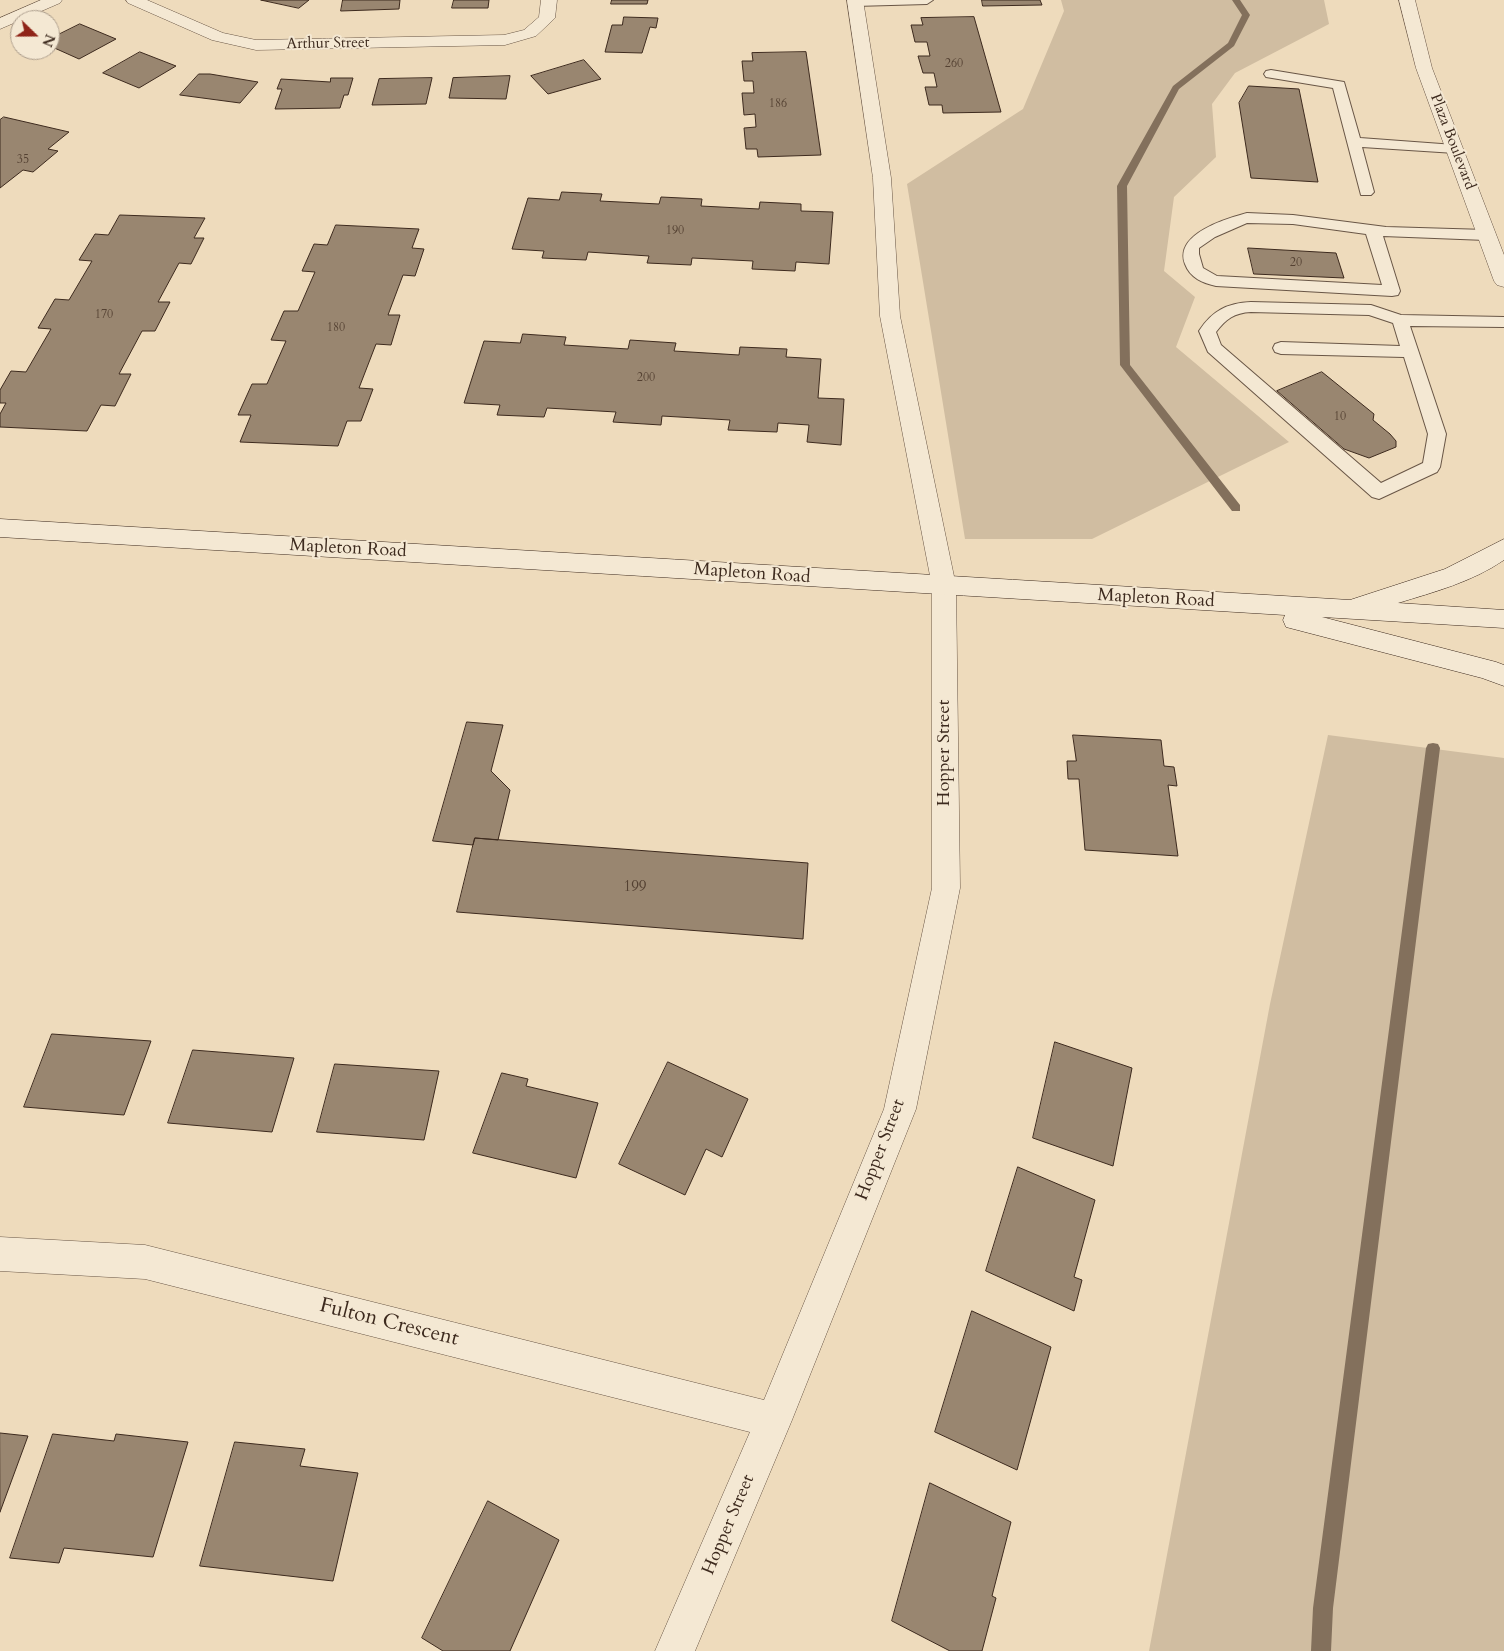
<!DOCTYPE html>
<html>
<head>
<meta charset="utf-8">
<style>
  body { margin:0 }
  #map { position:relative; width:1504px; height:1651px; overflow:hidden; background:#eedbbc; font-family:Cardo,serif }
  canvas { display:block }
  .north { position:absolute; left:10px; top:10px; width:50px; height:50px; box-sizing:border-box; background:#f4e8d3; border:1px solid #ab9c8b; border-radius:50%; rotate:112deg; font-size:14px; font-weight:700; line-height:20px; text-align:center; color:#3d2a1e }
  .north::after { content:''; display:block; margin:auto; width:18px; height:22px; background:#8f2418; clip-path:polygon(50% 0,100% 100%,50% 72%,0 100%) }
</style>
</head>
<body>
<div id="map">
<canvas width="1504" height="1651"></canvas>
<div class="north">N</div>
</div>
<script>
const context = document.querySelector('canvas').getContext('2d');
context.lineJoin = 'round';
function fillPath(path, color) {
  context.fillStyle = color;
  context.fill(path, 'evenodd');
}
function strokePath(path, color, width, dash) {
  context.strokeStyle = color;
  context.lineWidth = width;
  context.lineCap = dash ? 'butt' : 'round';
  context.setLineDash(dash || []);
  context.stroke(path);
}
function write(font, color, halo, rows, align = 'center') {
  context.font = font + ' Cardo,serif';
  context.lineWidth = 4;
  context.setLineDash([]);
  context.textBaseline = 'middle';
  context.strokeStyle = halo;
  context.fillStyle = color;
  for (const [text, x, y, turn = 0] of rows) {
    context.save();
    context.translate(x, y);
    context.rotate((+turn || 0) * Math.PI / 180);
    context.textAlign = isNaN(turn) ? turn : align;
    if (halo) context.strokeText(text, 0, 0);
    context.fillText(text, 0, 0);
    context.restore();
  }
}
const green = new Path2D(`
  M 1061,0 L 1324,0 L 1329,24 L 1235,73 L 1212,104 L 1216,157 L 1174,197 L 1164,271 L 1195,297 L 1176,347 L 1289,442 L 1092,539 L 965,539 L 907,184 L 1023,109 L 1064,11 Z
  M 1328,735 L 1504,758 L 1504,1651 L 1149,1651 L 1270,1004 Z`);
const stream = new Path2D(`
  M 1232,0 L 1240,0 L 1250,15 L 1234,46 L 1179,89 L 1127,186 L 1130,365 L 1240,505 L 1240,511 L 1232,511 L 1120,365 L 1117,186 L 1173,86 L 1228,43 L 1242,15 Z
  M 1433,743 L 1438,744 L 1440,748 L 1333,1608 L 1331,1651 L 1311,1651 L 1313,1608 L 1426,748 L 1428,744 Z`);
const building = new Path2D(`
  M 261,0 L 309,0 L 299,8 Z
  M 343,0 L 400,0 L 399,9 L 341,11 Z
  M 454,0 L 489,0 L 488,8 L 452,8 Z
  M 612,0 L 648,0 L 647,4 L 611,4 Z
  M 982,0 L 1040,0 L 1042,5 L 983,6 Z
  M 624,17 L 658,18 L 656,28 L 650,27 L 642,53 L 605,52 L 612,25 L 622,25 Z
  M 974,17 L 1001,112 L 943,113 L 942,105 L 929,105 L 925,87 L 937,87 L 934,73 L 923,73 L 918,56 L 930,56 L 927,42 L 915,42 L 911,25 L 923,25 L 921,18 Z
  M 80,24 L 116,39 L 79,59 L 50,46 L 50,39 Z
  M 140,52 L 176,66 L 139,88 L 103,73 Z
  M 806,52 L 821,155 L 758,157 L 757,149 L 746,149 L 744,128 L 756,127 L 755,114 L 744,115 L 742,93 L 754,93 L 753,81 L 744,81 L 742,61 L 753,61 L 752,53 Z
  M 584,60 L 601,79 L 548,94 L 531,76 Z
  M 199,74 L 210,74 L 258,82 L 240,103 L 180,95 Z
  M 510,76 L 506,99 L 449,98 L 453,78 Z
  M 331,78 L 353,78 L 348,95 L 344,95 L 340,108 L 275,109 L 282,89 L 277,89 L 281,79 L 330,82 Z
  M 432,78 L 426,104 L 372,105 L 379,79 Z
  M 1249,86 L 1299,89 L 1318,182 L 1251,178 L 1239,103 Z
  M 4,117 L 69,132 L 48,149 L 58,151 L 33,172 L 23,170 L 0,188 L 0,120 Z
  M 562,192 L 602,194 L 600,201 L 659,204 L 661,197 L 702,199 L 701,206 L 759,209 L 760,202 L 801,204 L 801,211 L 833,212 L 829,264 L 796,262 L 795,271 L 752,269 L 753,261 L 692,258 L 691,265 L 647,263 L 649,256 L 588,252 L 586,260 L 542,258 L 544,251 L 512,249 L 528,198 L 559,200 Z
  M 120,215 L 205,218 L 194,238 L 204,238 L 191,264 L 179,263 L 158,302 L 170,302 L 155,331 L 142,331 L 119,374 L 131,374 L 115,406 L 101,405 L 87,431 L 0,427 L 0,414 L 6,403 L 0,403 L 0,390 L 11,371 L 26,372 L 51,329 L 38,328 L 55,299 L 69,300 L 92,261 L 79,260 L 95,234 L 108,235 Z
  M 336,225 L 419,229 L 412,248 L 424,249 L 415,276 L 403,275 L 388,315 L 400,315 L 391,345 L 376,344 L 359,388 L 373,389 L 361,421 L 347,421 L 338,446 L 240,442 L 251,415 L 238,415 L 252,384 L 267,384 L 286,341 L 271,340 L 284,311 L 298,311 L 315,272 L 302,271 L 314,244 L 327,245 Z
  M 1248,248 L 1336,253 L 1344,278 L 1254,274 Z
  M 523,334 L 566,337 L 564,345 L 628,349 L 630,340 L 676,343 L 674,351 L 739,355 L 740,347 L 787,349 L 786,357 L 821,359 L 818,398 L 844,399 L 841,445 L 807,442 L 809,425 L 778,423 L 777,432 L 728,430 L 730,420 L 662,416 L 661,425 L 613,422 L 616,412 L 547,408 L 544,417 L 497,415 L 500,405 L 464,403 L 484,341 L 520,343 Z
  M 1322,372 L 1374,414 L 1373,420 L 1390,434 L 1396,441 L 1396,447 L 1369,458 L 1344,449 L 1277,391 Z
  M 467,722 L 503,725 L 491,771 L 510,790 L 498,840 L 475,838 L 473,845 L 433,841 Z
  M 1073,735 L 1161,740 L 1164,766 L 1174,767 L 1177,786 L 1168,785 L 1178,856 L 1085,850 L 1079,779 L 1068,779 L 1067,761 L 1076,761 Z
  M 475,838 L 808,863 L 803,939 L 457,912 Z
  M 52,1034 L 151,1041 L 124,1115 L 24,1107 Z
  M 1055,1042 L 1132,1068 L 1113,1166 L 1033,1138 Z
  M 193,1050 L 294,1058 L 272,1132 L 168,1123 Z
  M 668,1062 L 748,1099 L 722,1157 L 706,1149 L 685,1195 L 619,1164 Z
  M 335,1064 L 439,1071 L 424,1140 L 317,1132 Z
  M 502,1073 L 528,1079 L 526,1086 L 598,1103 L 576,1178 L 473,1153 Z
  M 1018,1167 L 1095,1200 L 1074,1277 L 1082,1280 L 1074,1311 L 986,1271 Z
  M 972,1311 L 1051,1347 L 1017,1470 L 935,1432 Z
  M 0,1433 L 28,1436 L 0,1512 Z
  M 53,1434 L 114,1441 L 116,1434 L 188,1442 L 153,1557 L 64,1548 L 59,1563 L 10,1558 Z
  M 235,1442 L 305,1449 L 300,1466 L 358,1473 L 333,1581 L 200,1566 Z
  M 930,1483 L 1011,1522 L 992,1596 L 996,1598 L 982,1651 L 950,1651 L 892,1621 Z
  M 488,1501 L 559,1540 L 510,1651 L 443,1651 L 422,1638 Z`);
const service = new Path2D(`
  M 850,0 L 933,0 L 927,4 L 855,6 L 850,5 Z
  M 1271,70 L 1344,82 L 1360,138 L 1455,145 L 1462,149 L 1455,153 L 1362,147 L 1374,192 L 1371,195 L 1361,195 L 1333,88 L 1266,77 L 1264,74 L 1266,71 Z
  M 1247,213 L 1293,215 L 1386,227 L 1486,230 L 1494,235 L 1486,240 L 1383,236 L 1400,291 L 1398,295 L 1392,296 L 1216,286 C 1203,283 1190,278 1185,264 C 1174,234 1225,219 1247,213 ZM 1247,223 L 1293,224 L 1366,234 L 1382,285 L 1217,276 L 1203,268 L 1199,254 L 1199,248 L 1215,237 Z
  M 1251,302 L 1371,305 L 1401,315 L 1504,317 L 1504,327 L 1410,326 L 1446,434 L 1440,467 L 1437,472 L 1379,499 L 1372,497 L 1208,352 L 1199,331 C 1212,311 1227,303 1251,302 ZM 1251,312 L 1369,315 L 1393,323 L 1400,346 L 1281,342 L 1275,344 L 1273,348 L 1275,352 L 1281,354 L 1404,357 L 1428,434 L 1423,463 L 1381,483 L 1221,345 L 1216,332 C 1226,319 1234,313 1251,312 Z`);
const minor = new Path2D(`
  M 41,0 L 62,0 L 60,3 L 0,29 L 0,18 Z
  M 126,0 L 147,0 L 223,33 L 256,40 L 504,35 L 524,30 L 539,17 L 541,0 L 557,0 L 555,18 L 536,36 L 505,45 L 256,50 L 212,40 L 128,3 Z
  M 847,0 L 863,0 L 891,178 L 900,316 L 956,586 L 960,888 L 916,1109 L 792,1420 L 695,1651 L 655,1651 L 750,1432 L 145,1279 L 0,1271 L 0,1237 L 145,1245 L 764,1400 L 884,1109 L 932,888 L 932,586 L 880,316 L 873,178 Z`);
const tertiary = new Path2D(`
  M 1399,0 L 1415,0 L 1432,68 L 1504,255 L 1504,287 L 1497,285 L 1494,281 L 1416,68 Z`);
const secondary = new Path2D(`
  M 0,519 L 1350,600 L 1445,569 L 1504,539 L 1504,560 C 1472,582 1434,592 1398,603 L 1504,610 L 1504,628 L 1322,617 L 1496,662 L 1504,665 L 1504,686 L 1482,678 L 1286,627 L 1283,620 L 1285,615 L 0,537 Z`);
const farNumbernames = [
  ["260",954,64],
  ["186",778,104],
  ["35",23,160],
  ["190",675,231],
  ["20",1296,263],
  ["170",104,315],
  ["180",336,328],
  ["200",646,378],
  ["10",1340,417]
];
const farStreetnames = [
  ["Arthur Street",328,44,-1],
  ["Plaza Boulevard",1452,142,69]
];
const numberNames = [
  ["199",635,888]
];
const streetNames = [
  ["Mapleton Road",348,549,3],
  ["Mapleton Road",752,574,4],
  ["Mapleton Road",1156,599,3],
  ["Hopper Street",945,753,-90],
  ["Hopper Street",881,1150,-69],
  ["Hopper Street",729,1525,-67]
];
const nearStreetnames = [
  ["Fulton Crescent",389,1323,14]
];
fillPath(green, '#d0bda1');
fillPath(stream, '#83705c');
fillPath(building, '#998670');
strokePath(building, '#3d2a1e', 1);
strokePath(service, '#695646', 2);
strokePath(minor, '#695646', 1);
strokePath(tertiary, '#695646', 1);
strokePath(secondary, '#3d2a1e', 1);
fillPath(service, '#f4e8d3');
fillPath(minor, '#f4e8d3');
fillPath(tertiary, '#f4e8d3');
fillPath(secondary, '#f4e8d3');
write('12px', '#544132', null, farNumbernames);
write('15px', '#3d2a1e', '#f4e8d3', farStreetnames);
write('15px', '#544132', null, numberNames);
write('18px', '#3d2a1e', '#f4e8d3', streetNames);
write('21px', '#3d2a1e', '#f4e8d3', nearStreetnames);
</script>
</body>
</html>
